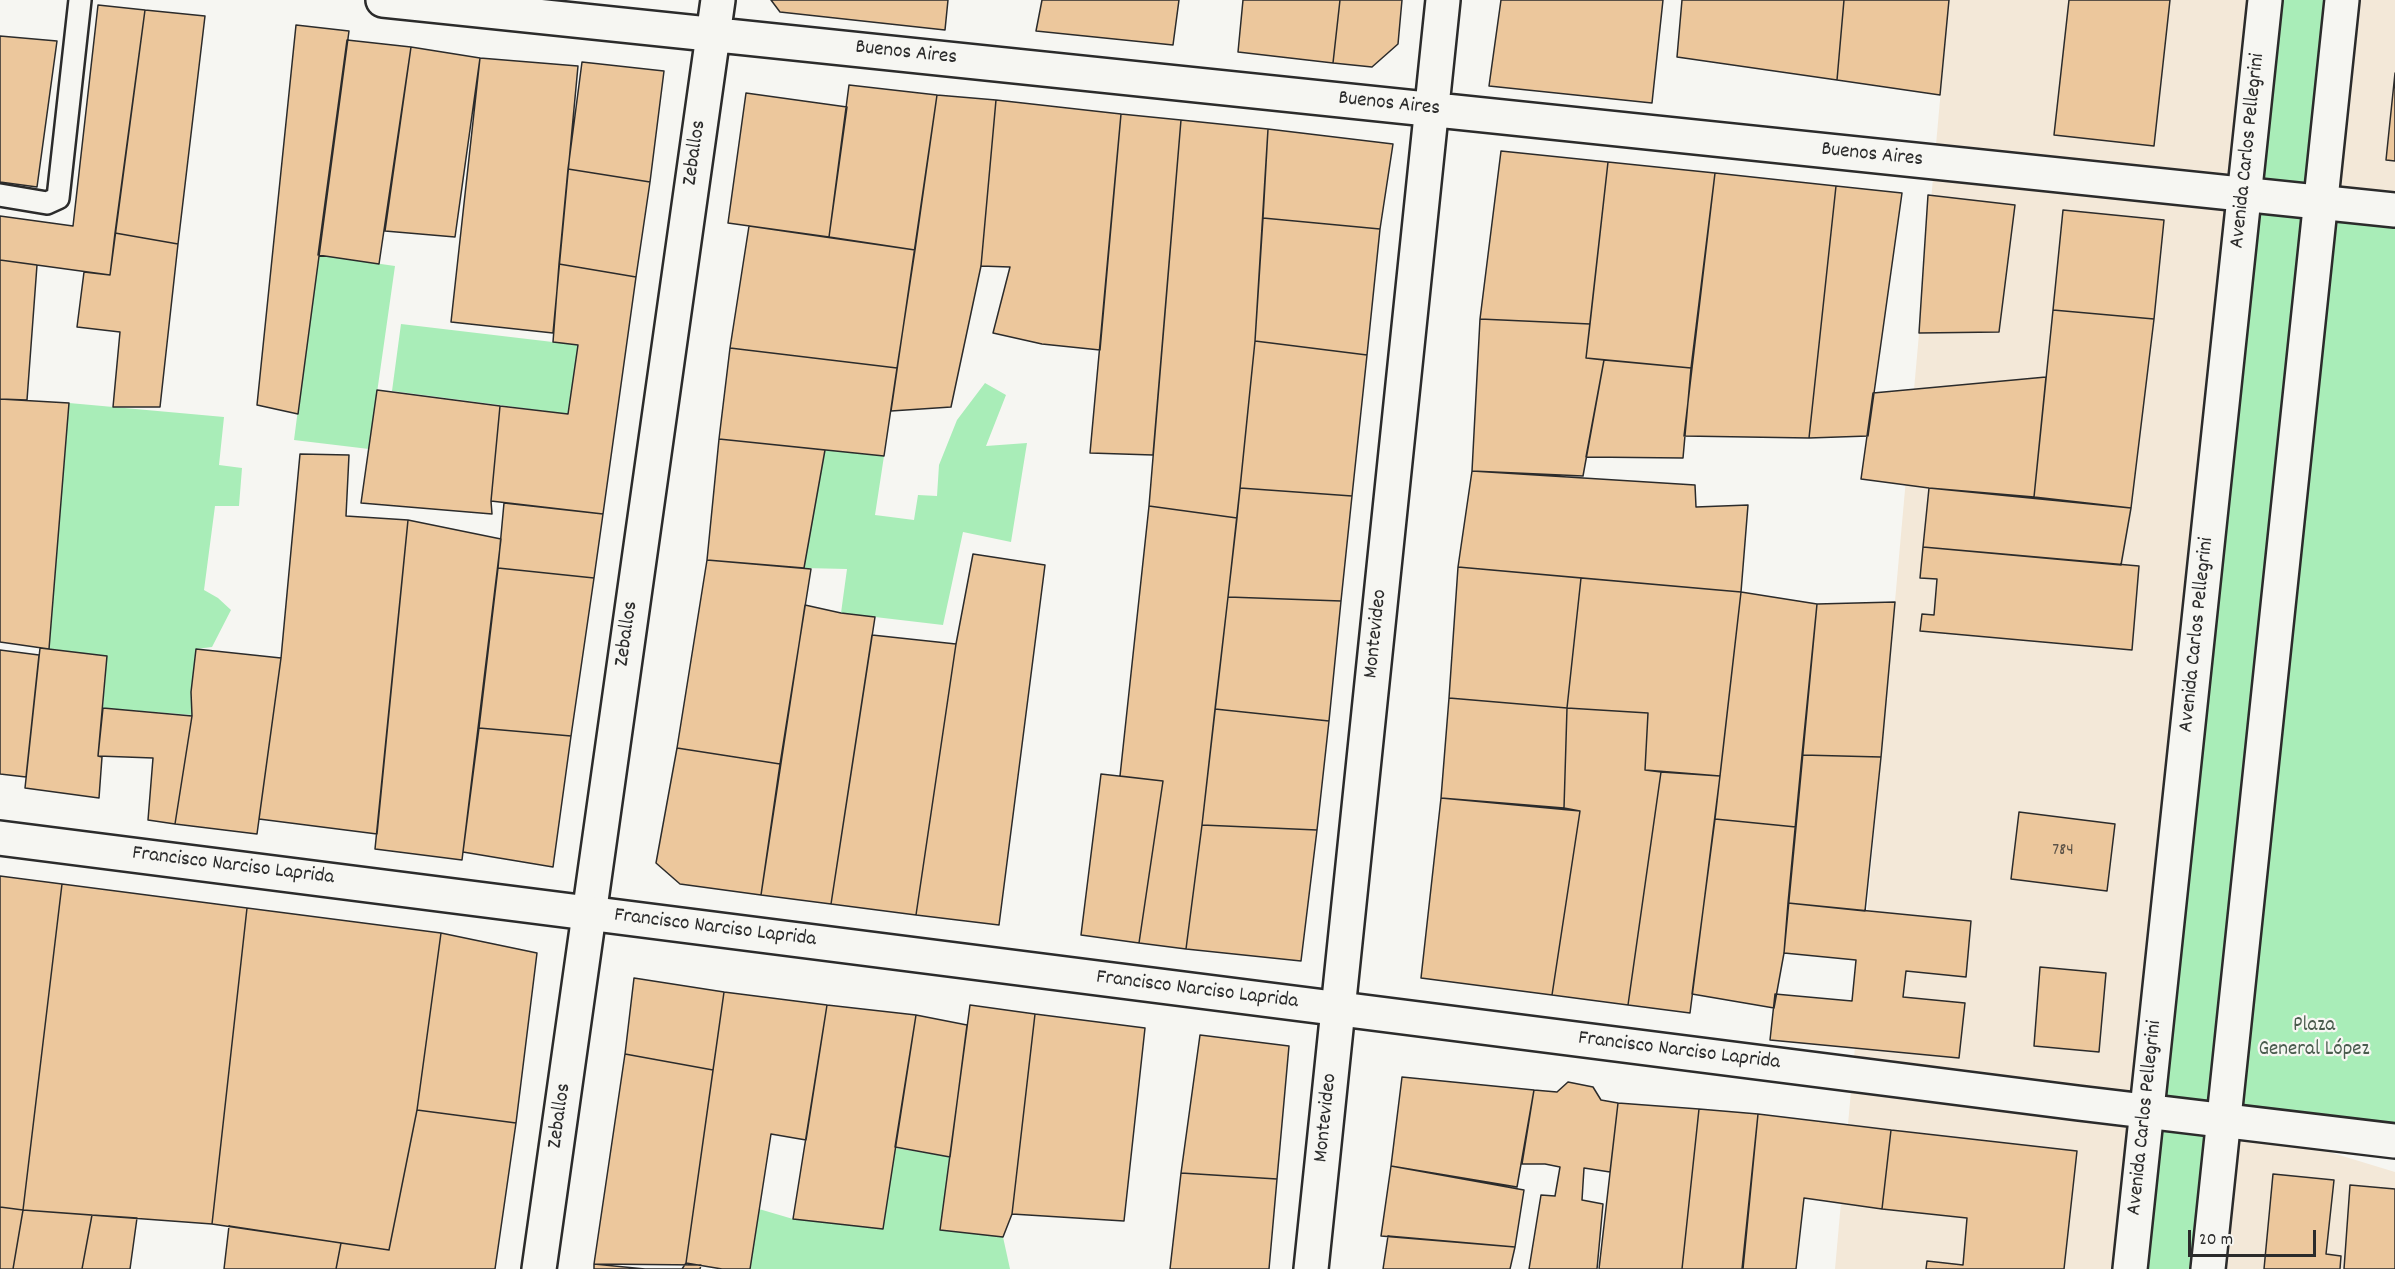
<!DOCTYPE html>
<html>
<head>
<meta charset="utf-8">
<style>
  body { margin:0 }
  #map { position:relative; width:2395px; height:1269px; overflow:hidden; background:#f6f6f2; font-family:Dekko,sans-serif }
  canvas { display:block }
  .scale { position:absolute; left:2188px; top:1230px; width:128px; height:27px; box-sizing:border-box; border:3px solid #2b2b2b; border-top:0; padding-left:8px; font-size:18px; line-height:21px; white-space:nowrap; color:#2b2b2b; -webkit-text-stroke:4px #f6f6f2; paint-order:stroke }
</style>
</head>
<body>
<div id="map">
<canvas width="2395" height="1269"></canvas>
<div class="scale">20 m</div>
</div>
<script>
const context = document.querySelector('canvas').getContext('2d');
context.lineJoin = 'round';
function fillPath(path, color) {
  context.fillStyle = color;
  context.fill(path, 'evenodd');
}
function strokePath(path, color, width, dash) {
  context.strokeStyle = color;
  context.lineWidth = width;
  context.lineCap = dash ? 'butt' : 'round';
  context.setLineDash(dash || []);
  context.stroke(path);
}
function write(font, color, halo, rows, align = 'center') {
  context.font = font + ' Dekko,sans-serif';
  context.lineWidth = 4.5;
  context.setLineDash([]);
  context.textBaseline = 'middle';
  context.strokeStyle = halo;
  context.fillStyle = color;
  for (const [text, x, y, turn = 0] of rows) {
    context.save();
    context.translate(x, y);
    context.rotate((+turn || 0) * Math.PI / 180);
    context.textAlign = isNaN(turn) ? turn : align;
    if (halo) context.strokeText(text, 0, 0);
    context.fillText(text, 0, 0);
    context.restore();
  }
}
const built = new Path2D(`
  M 1949,0 L 2395,0 L 2395,436 L 2224,1120 L 2395,1172 L 2395,1269 L 1835,1269 Z`);
const green = new Path2D(`
  M 2265,0 L 2342,0 L 2321,202 L 2395,210 L 2395,1141 L 2224,1120 L 2208,1269 L 2130,1269 Z
  M 318,255 L 395,266 L 369,449 L 294,440 Z
  M 401,324 L 578,345 L 568,414 L 392,391 Z
  M 985,383 L 1006,395 L 986,446 L 1027,443 L 1011,542 L 963,532 L 943,625 L 841,613 L 847,569 L 804,568 L 825,450 L 884,456 L 875,515 L 914,520 L 918,495 L 937,496 L 939,465 L 957,420 Z
  M 69,403 L 224,417 L 219,465 L 242,468 L 239,506 L 215,506 L 204,590 L 218,598 L 231,610 L 212,647 L 196,649 L 191,692 L 192,715 L 103,708 L 107,656 L 49,649 Z
  M 895,1148 L 950,1157 L 940,1229 L 1003,1237 L 1010,1269 L 750,1269 L 759,1209 L 793,1219 Z`);
const building = new Path2D(`
  M 771,0 L 948,0 L 945,30 L 780,12 Z
  M 1042,0 L 1179,0 L 1173,45 L 1036,31 Z
  M 1243,0 L 1340,0 L 1333,63 L 1238,52 Z
  M 1340,0 L 1402,0 L 1398,44 L 1372,67 L 1333,63 Z
  M 1501,0 L 1663,0 L 1652,103 L 1489,86 Z
  M 1682,0 L 1844,0 L 1837,80 L 1677,57 Z
  M 1844,0 L 1949,0 L 1940,95 L 1837,80 Z
  M 2069,0 L 2170,0 L 2154,146 L 2054,135 Z
  M 98,5 L 145,10 L 110,275 L 0,260 L 0,216 L 73,226 Z
  M 145,10 L 205,16 L 178,244 L 115,233 Z
  M 296,25 L 349,31 L 298,414 L 257,405 Z
  M 0,36 L 57,41 L 37,187 L 0,182 Z
  M 347,40 L 411,47 L 379,264 L 318,255 Z
  M 411,47 L 480,58 L 455,237 L 385,231 Z
  M 480,58 L 578,66 L 553,333 L 451,322 Z
  M 582,62 L 664,71 L 650,182 L 568,169 Z
  M 2395,73 L 2395,161 L 2386,160 Z
  M 849,85 L 937,95 L 915,250 L 829,237 Z
  M 746,93 L 847,107 L 829,237 L 728,223 Z
  M 937,95 L 996,100 L 981,266 L 951,407 L 891,411 Z
  M 996,100 L 1121,114 L 1100,350 L 1042,344 L 993,333 L 1010,267 L 981,266 Z
  M 1121,114 L 1181,120 L 1153,455 L 1090,453 Z
  M 1181,120 L 1268,129 L 1255,341 L 1237,518 L 1149,506 Z
  M 1268,129 L 1393,144 L 1380,229 L 1263,218 Z
  M 1501,151 L 1608,162 L 1590,324 L 1480,319 Z
  M 1608,162 L 1715,173 L 1691,368 L 1586,358 Z
  M 568,169 L 650,182 L 636,277 L 559,264 Z
  M 1715,173 L 1836,186 L 1809,438 L 1684,436 Z
  M 1836,186 L 1902,193 L 1868,436 L 1809,438 Z
  M 1928,195 L 2015,205 L 1999,332 L 1919,333 Z
  M 2063,210 L 2164,220 L 2154,319 L 2053,310 Z
  M 1263,218 L 1380,229 L 1367,355 L 1255,341 Z
  M 749,226 L 915,250 L 897,368 L 730,348 Z
  M 115,233 L 178,244 L 160,407 L 113,407 L 120,332 L 77,327 L 84,272 L 110,275 Z
  M 0,260 L 37,265 L 27,400 L 0,399 Z
  M 559,264 L 636,277 L 603,514 L 491,501 L 500,406 L 568,414 L 578,345 L 553,342 Z
  M 2053,310 L 2154,319 L 2131,508 L 2034,497 Z
  M 1480,319 L 1590,324 L 1586,358 L 1604,360 L 1583,476 L 1472,471 Z
  M 1255,341 L 1367,355 L 1352,496 L 1240,488 Z
  M 730,348 L 897,368 L 884,456 L 719,439 Z
  M 1604,360 L 1691,368 L 1683,458 L 1586,457 Z
  M 2046,377 L 2034,497 L 1929,488 L 1861,479 L 1873,393 Z
  M 377,390 L 500,406 L 491,501 L 492,514 L 361,503 Z
  M 0,399 L 69,403 L 49,649 L 0,642 Z
  M 719,439 L 825,450 L 804,568 L 707,560 Z
  M 300,454 L 349,455 L 346,516 L 408,520 L 377,834 L 259,819 L 281,658 Z
  M 1472,471 L 1695,485 L 1696,507 L 1748,505 L 1741,592 L 1458,567 Z
  M 1240,488 L 1352,496 L 1341,601 L 1228,597 Z
  M 1929,488 L 2131,508 L 2121,565 L 1923,547 Z
  M 504,503 L 603,514 L 594,578 L 498,568 Z
  M 1149,506 L 1237,518 L 1202,825 L 1186,949 L 1139,943 L 1163,781 L 1120,776 Z
  M 408,520 L 501,539 L 462,860 L 375,849 Z
  M 1923,547 L 2139,566 L 2132,650 L 1920,631 L 1922,614 L 1934,615 L 1937,579 L 1920,578 Z
  M 973,554 L 1045,565 L 999,925 L 916,915 L 956,644 Z
  M 707,560 L 811,569 L 780,764 L 677,748 Z
  M 1458,567 L 1581,578 L 1567,708 L 1449,698 Z
  M 498,568 L 594,578 L 571,736 L 479,728 Z
  M 1581,578 L 1741,592 L 1720,776 L 1645,770 L 1648,713 L 1567,708 Z
  M 1741,592 L 1817,604 L 1796,827 L 1715,819 Z
  M 1228,597 L 1341,601 L 1329,721 L 1215,709 Z
  M 1895,602 L 1881,757 L 1802,755 L 1817,604 Z
  M 805,605 L 841,613 L 875,617 L 831,904 L 761,895 Z
  M 872,635 L 956,644 L 916,915 L 831,904 Z
  M 40,648 L 107,656 L 98,756 L 102,757 L 99,798 L 25,788 Z
  M 196,649 L 281,658 L 257,834 L 175,824 L 192,716 L 191,692 Z
  M 0,650 L 39,655 L 26,777 L 0,774 Z
  M 1449,698 L 1567,708 L 1564,808 L 1441,798 Z
  M 103,708 L 192,716 L 175,824 L 148,820 L 153,758 L 98,756 Z
  M 1567,708 L 1648,713 L 1645,770 L 1661,772 L 1628,1005 L 1552,995 L 1580,811 L 1564,808 Z
  M 1215,709 L 1329,721 L 1317,830 L 1202,825 Z
  M 479,728 L 571,736 L 553,867 L 463,852 Z
  M 677,748 L 780,764 L 761,895 L 680,884 L 656,863 Z
  M 1802,755 L 1881,757 L 1865,911 L 1788,903 Z
  M 1661,772 L 1720,776 L 1690,1013 L 1628,1005 Z
  M 1101,774 L 1163,781 L 1139,943 L 1081,935 Z
  M 1441,798 L 1580,811 L 1552,995 L 1421,978 Z
  M 2019,812 L 2115,824 L 2107,891 L 2011,879 Z
  M 1715,819 L 1796,827 L 1784,953 L 1774,1008 L 1692,994 Z
  M 1202,825 L 1317,830 L 1301,961 L 1186,949 Z
  M 0,876 L 62,884 L 23,1210 L 0,1207 Z
  M 62,884 L 247,908 L 212,1224 L 23,1210 Z
  M 1788,903 L 1971,921 L 1966,977 L 1906,971 L 1903,997 L 1965,1003 L 1959,1058 L 1770,1040 L 1775,994 L 1852,1001 L 1856,960 L 1784,953 Z
  M 247,908 L 441,933 L 417,1110 L 389,1250 L 212,1224 Z
  M 441,933 L 537,953 L 516,1123 L 417,1110 Z
  M 2040,967 L 2106,973 L 2099,1052 L 2034,1046 Z
  M 634,978 L 724,992 L 713,1070 L 625,1054 Z
  M 724,992 L 827,1005 L 806,1140 L 771,1134 L 750,1269 L 722,1269 L 686,1263 Z
  M 827,1005 L 916,1015 L 883,1229 L 793,1219 Z
  M 970,1005 L 1035,1014 L 1012,1214 L 1003,1237 L 940,1230 Z
  M 1035,1014 L 1145,1028 L 1124,1221 L 1012,1214 Z
  M 916,1015 L 967,1025 L 950,1157 L 895,1147 Z
  M 1200,1035 L 1289,1046 L 1277,1179 L 1181,1173 Z
  M 625,1054 L 713,1070 L 686,1263 L 682,1269 L 645,1269 L 594,1264 Z
  M 1402,1077 L 1534,1090 L 1517,1187 L 1391,1166 Z
  M 1568,1082 L 1593,1087 L 1601,1100 L 1618,1103 L 1610,1172 L 1584,1168 L 1582,1200 L 1603,1204 L 1597,1269 L 1529,1269 L 1541,1195 L 1555,1196 L 1560,1167 L 1545,1164 L 1522,1164 L 1534,1090 L 1557,1092 Z
  M 1618,1103 L 1699,1109 L 1682,1269 L 1599,1269 Z
  M 1699,1109 L 1758,1114 L 1743,1269 L 1682,1269 Z
  M 417,1110 L 516,1123 L 495,1269 L 336,1269 L 341,1243 L 389,1250 Z
  M 1758,1114 L 1891,1130 L 1882,1209 L 1804,1198 L 1796,1269 L 1742,1269 Z
  M 1891,1130 L 2077,1151 L 2064,1269 L 1926,1269 L 1927,1261 L 1963,1265 L 1967,1218 L 1882,1209 Z
  M 1391,1166 L 1524,1190 L 1515,1247 L 1381,1236 Z
  M 1181,1173 L 1277,1179 L 1269,1269 L 1170,1269 Z
  M 2273,1174 L 2334,1180 L 2326,1254 L 2341,1256 L 2340,1269 L 2264,1269 Z
  M 2350,1185 L 2395,1189 L 2395,1269 L 2344,1269 Z
  M 0,1207 L 23,1210 L 13,1269 L 0,1269 Z
  M 23,1210 L 92,1215 L 82,1269 L 13,1269 Z
  M 92,1215 L 137,1218 L 130,1269 L 82,1269 Z
  M 229,1226 L 341,1243 L 336,1269 L 224,1269 Z
  M 1388,1236 L 1515,1247 L 1510,1269 L 1383,1269 Z
  M 594,1264 L 701,1265 L 700,1269 L 594,1269 Z`);
const lane = new Path2D(`
  M 0,195 L 47,203 L 58,198 L 80,0`);
const street = new Path2D(`
  M 383,0 L 2395,210
  M 539,1269 L 718,0
  M 1311,1269 L 1443,0`);
const secondary = new Path2D(`
  M 0,838 L 2078,1103 L 2395,1141`);
const primary = new Path2D(`
  M 2130,1269 L 2265,0
  M 2208,1269 L 2342,0`);
const numberNames = [
  ["784",2063,852]
];
const streetNames = [
  ["Buenos Aires",906,54,6],
  ["Buenos Aires",1389,105,6],
  ["Avenida Carlos Pellegrini",2249,151,-84],
  ["Zeballos",696,153,-82],
  ["Buenos Aires",1872,156,6],
  ["Zeballos",628,634,-82],
  ["Montevideo",1377,634,-84],
  ["Avenida Carlos Pellegrini",2198,635,-84],
  ["Francisco Narciso Laprida",233,867,7],
  ["Francisco Narciso Laprida",715,929,7],
  ["Francisco Narciso Laprida",1197,991,7],
  ["Francisco Narciso Laprida",1679,1052,7],
  ["Zeballos",561,1116,-82],
  ["Montevideo",1327,1118,-84],
  ["Avenida Carlos Pellegrini",2146,1118,-84]
];
const parkNames = [
  ["Plaza",2314,1027],
  ["General López",2314,1051]
];
fillPath(built, '#f3e8d8');
fillPath(green, '#a9edb8');
fillPath(building, '#ecc79c');
strokePath(building, '#2b2b2b', 1.5);
strokePath(lane, '#2b2b2b', 26);
strokePath(street, '#2b2b2b', 38);
strokePath(secondary, '#2b2b2b', 38);
strokePath(primary, '#2b2b2b', 38);
strokePath(lane, '#f6f6f2', 21);
strokePath(street, '#f6f6f2', 33);
strokePath(secondary, '#f6f6f2', 33);
strokePath(primary, '#f6f6f2', 33);
write('18px', '#5b5247', null, numberNames);
write('21px', '#2b2b2b', '#f6f6f2', streetNames);
write('21px', '#4a5c4e', '#f6f6f2', parkNames);
</script>
</body>
</html>
